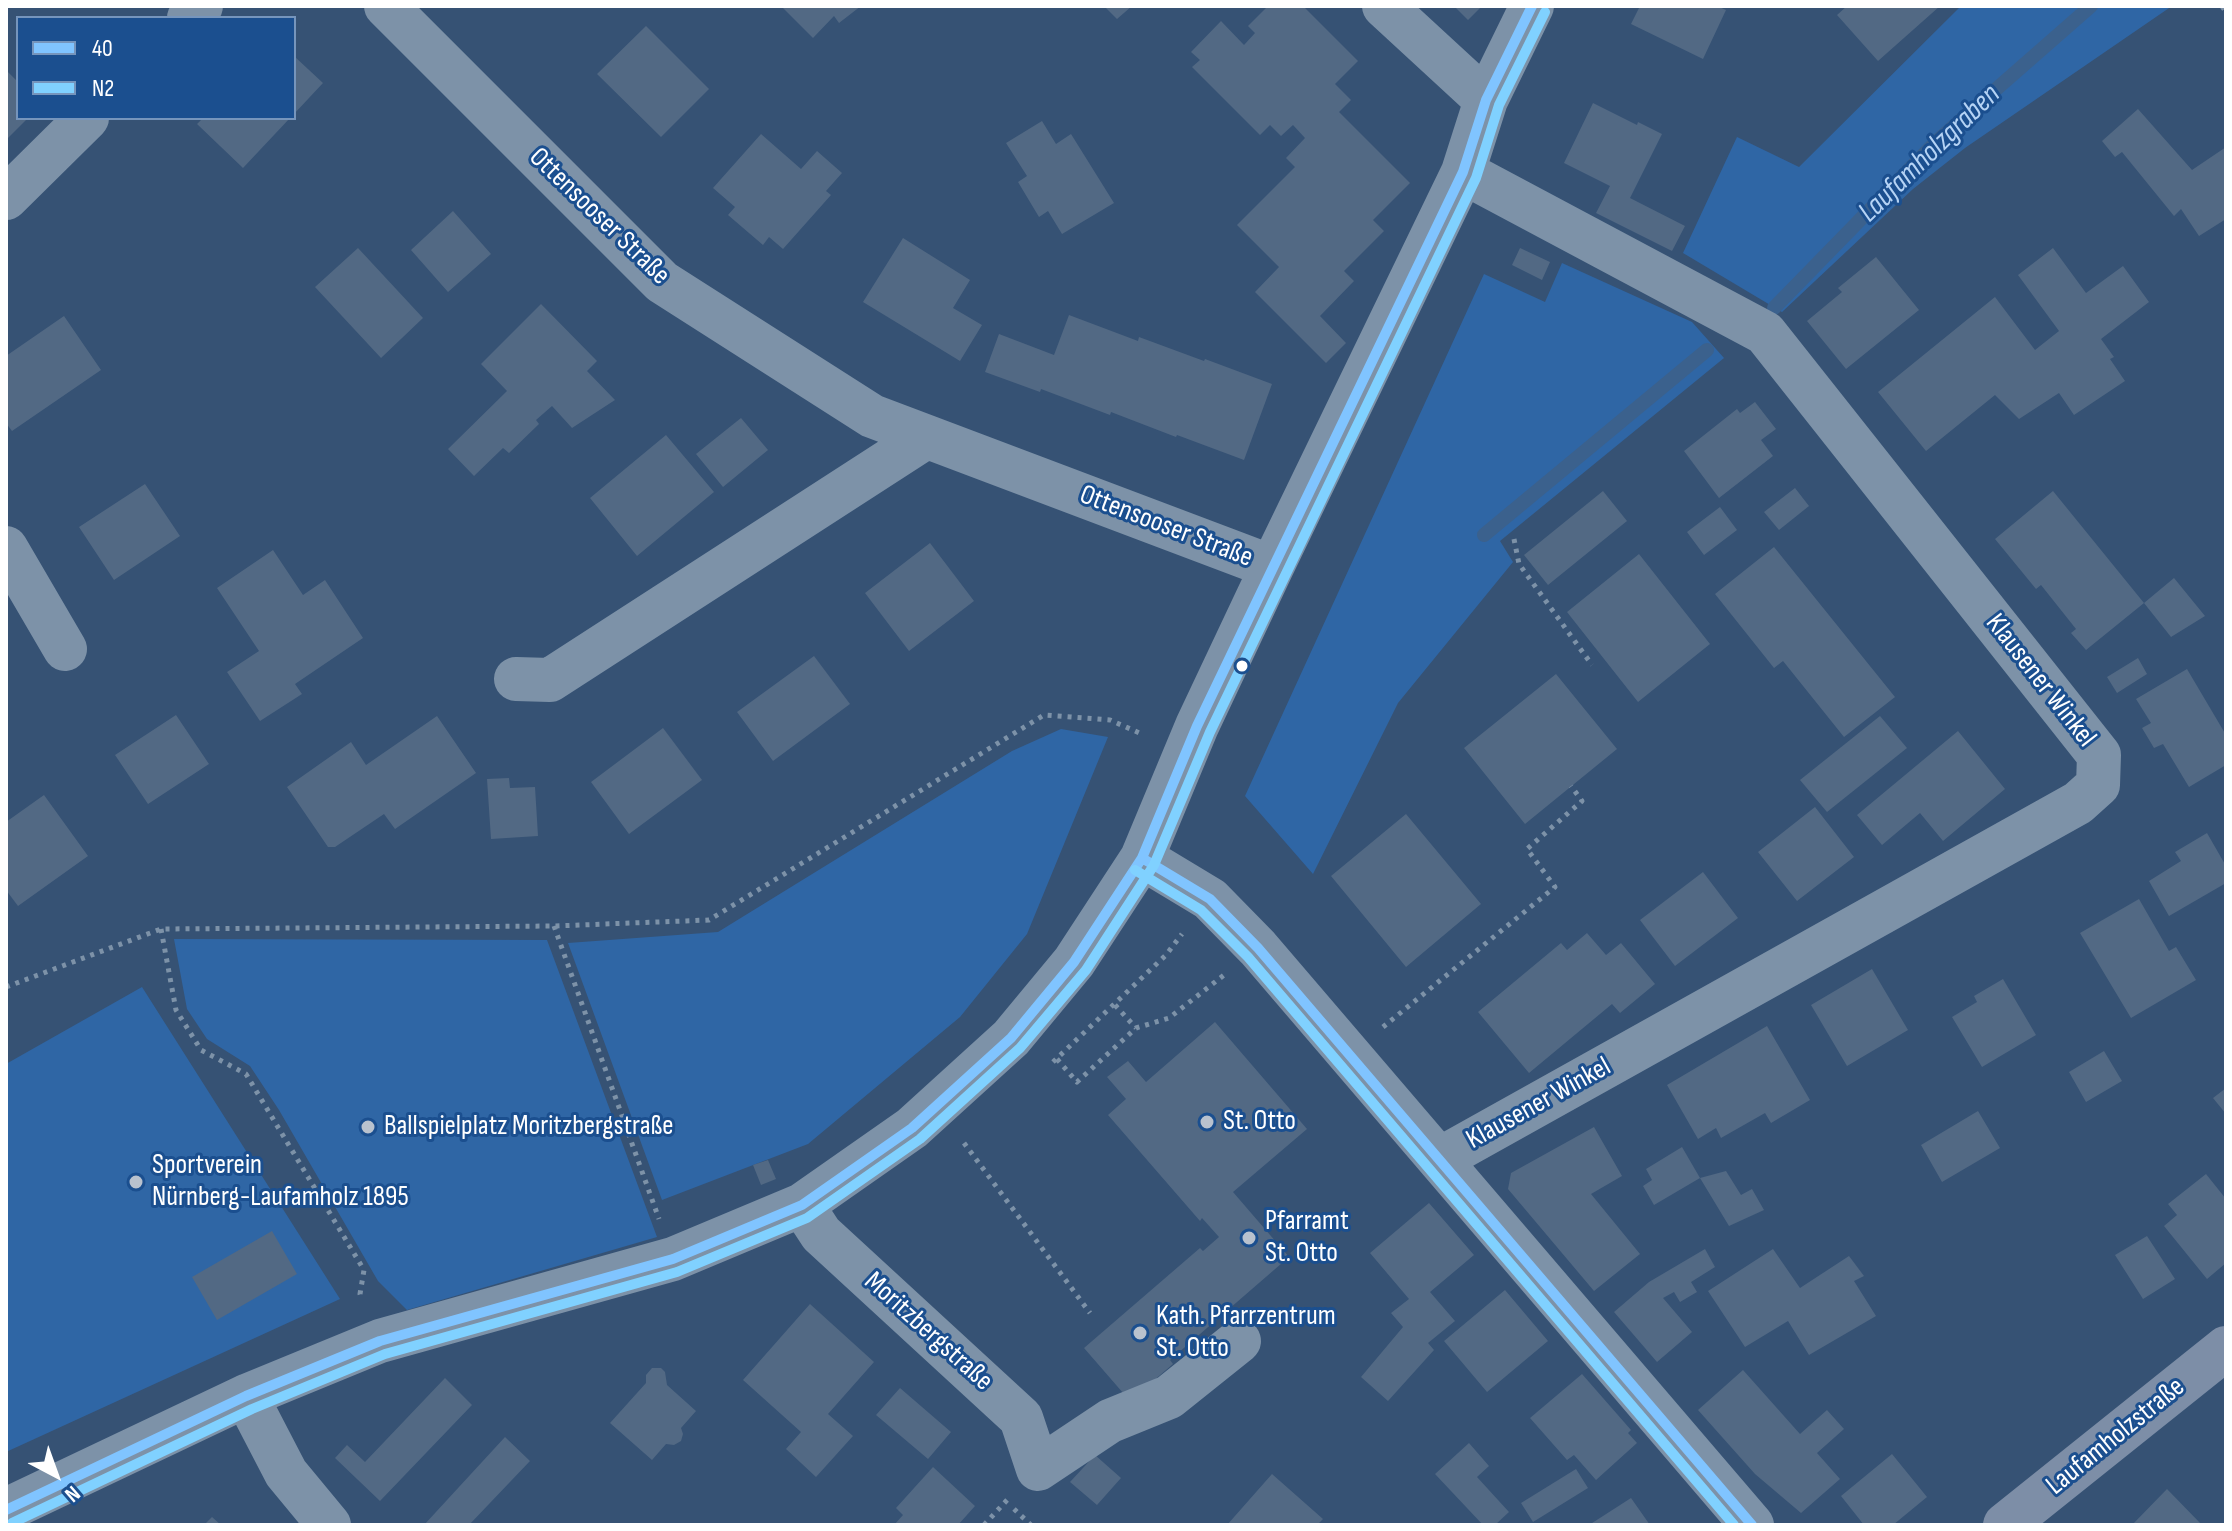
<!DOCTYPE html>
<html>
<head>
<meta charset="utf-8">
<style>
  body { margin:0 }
  #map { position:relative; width:2232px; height:1531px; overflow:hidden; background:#365274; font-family:"Sofia Sans Condensed",sans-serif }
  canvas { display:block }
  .frame { position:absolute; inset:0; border:8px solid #fff; pointer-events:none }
  .legend { position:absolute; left:16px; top:16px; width:280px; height:104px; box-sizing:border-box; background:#1b4f8f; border:2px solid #7695bc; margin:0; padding:10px 14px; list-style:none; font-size:24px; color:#fff }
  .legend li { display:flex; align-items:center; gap:16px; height:40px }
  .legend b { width:40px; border:2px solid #7695bc }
  .north { position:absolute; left:16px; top:1435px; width:80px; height:80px; -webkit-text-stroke:6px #1b4f8f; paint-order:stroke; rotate:139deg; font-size:22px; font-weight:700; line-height:32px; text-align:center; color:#fff }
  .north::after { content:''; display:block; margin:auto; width:28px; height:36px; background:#fff; clip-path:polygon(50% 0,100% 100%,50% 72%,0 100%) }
</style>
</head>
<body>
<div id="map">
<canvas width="2232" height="1531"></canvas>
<div class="frame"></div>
<ul class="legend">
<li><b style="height:10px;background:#80c4ff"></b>40</li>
<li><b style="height:10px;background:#80d1ff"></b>N2</li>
</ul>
<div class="north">N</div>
</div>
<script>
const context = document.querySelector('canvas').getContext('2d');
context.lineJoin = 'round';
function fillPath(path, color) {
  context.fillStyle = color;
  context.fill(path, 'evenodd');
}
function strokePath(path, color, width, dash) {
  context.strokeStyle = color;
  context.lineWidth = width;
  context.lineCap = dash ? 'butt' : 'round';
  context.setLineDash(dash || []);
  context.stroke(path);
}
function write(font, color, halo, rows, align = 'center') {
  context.font = font + ' "Sofia Sans Condensed",sans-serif';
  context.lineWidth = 6;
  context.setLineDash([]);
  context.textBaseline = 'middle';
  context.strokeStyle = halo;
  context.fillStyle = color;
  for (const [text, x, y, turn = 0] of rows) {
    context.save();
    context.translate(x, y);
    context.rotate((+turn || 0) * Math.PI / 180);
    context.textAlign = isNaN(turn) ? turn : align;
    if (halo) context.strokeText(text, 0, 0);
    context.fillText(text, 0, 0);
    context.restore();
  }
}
const green = new Path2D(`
  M 1961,6 L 2172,6 L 1965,148 L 1913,189 L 1782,312 L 1683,253 L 1737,137 L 1799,167 Z
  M 1562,263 L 1692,322 L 1724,358 L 1500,541 L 1513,562 L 1398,703 L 1313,874 L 1245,796 L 1484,274 L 1545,302 Z
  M 1061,729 L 1108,737 L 1027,934 L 960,1017 L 808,1144 L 662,1200 L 568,943 L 718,932 L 1012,751 Z
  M 174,939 L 547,940 L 657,1237 L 407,1310 L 378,1281 L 279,1110 L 250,1066 L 207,1039 L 187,1009 Z
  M 142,987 L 340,1299 L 6,1452 L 6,1064 Z`);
const stream = new Path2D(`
  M 1774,308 L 1937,141 L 2091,6
  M 1484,535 L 1707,350`);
const building = new Path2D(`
  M 781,6 L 861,6 L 839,23 L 834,16 L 813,38 Z
  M 1104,6 L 1132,6 L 1117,19 Z
  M 1268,6 L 1303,6 L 1358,61 L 1335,84 L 1351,100 L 1339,112 L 1410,183 L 1373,220 L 1384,231 L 1344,271 L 1354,281 L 1320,316 L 1346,343 L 1326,363 L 1255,292 L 1279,267 L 1237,225 L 1295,167 L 1286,158 L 1305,138 L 1293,125 L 1281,136 L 1270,125 L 1260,135 L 1192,67 L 1200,60 L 1191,52 L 1221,21 L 1244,45 L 1255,33 L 1248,26 Z
  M 1454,6 L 1482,6 L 1468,20 Z
  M 1640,6 L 1717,6 L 1726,10 L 1703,59 L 1631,24 Z
  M 1847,6 L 1940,6 L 1878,61 L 1837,15 Z
  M 646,26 L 709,89 L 661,137 L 597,74 Z
  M 294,56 L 323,83 L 294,114 Z
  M 6,70 L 18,82 L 18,118 L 28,118 L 6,140 Z
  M 1593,103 L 1637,125 L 1638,122 L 1662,134 L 1630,198 L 1685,226 L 1672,251 L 1596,213 L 1610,186 L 1564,163 Z
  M 2138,109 L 2192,170 L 2226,147 L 2226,219 L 2199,236 L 2181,209 L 2174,216 L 2122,152 L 2115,157 L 2102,141 Z
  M 203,118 L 290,118 L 243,168 L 197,124 Z
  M 1042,121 L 1056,144 L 1071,134 L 1114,203 L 1062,234 L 1048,211 L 1039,217 L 1018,182 L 1027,176 L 1006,143 Z
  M 761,134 L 801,169 L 817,151 L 842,173 L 826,191 L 831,195 L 783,249 L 769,237 L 763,245 L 728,215 L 735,207 L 713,188 Z
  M 453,211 L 491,254 L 448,292 L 411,250 Z
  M 903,238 L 970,280 L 953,308 L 982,325 L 960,361 L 863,302 Z
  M 358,248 L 423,318 L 381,358 L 315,287 Z
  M 1520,248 L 1550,262 L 1542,280 L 1512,265 Z
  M 2053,248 L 2086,293 L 2123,266 L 2149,302 L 2101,339 L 2114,357 L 2110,359 L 2125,381 L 2074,415 L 2059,393 L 2019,419 L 1995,395 L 1926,451 L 1878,392 L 1995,297 L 2035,350 L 2059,331 L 2018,275 Z
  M 1876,257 L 1919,310 L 1846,369 L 1807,321 L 1842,292 L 1838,288 Z
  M 541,304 L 597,361 L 587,371 L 615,400 L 572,428 L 552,406 L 536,420 L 539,424 L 509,453 L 503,448 L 474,476 L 448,449 L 507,391 L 481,364 Z
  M 1069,315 L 1138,341 L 1139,337 L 1204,361 L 1205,359 L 1272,384 L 1244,460 L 1177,435 L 1176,437 L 1111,412 L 1110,415 L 1041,389 L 1040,392 L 985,372 L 999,334 L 1054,355 Z
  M 64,316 L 101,370 L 12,431 L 6,423 L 6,356 Z
  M 1755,402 L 1776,429 L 1761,440 L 1773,456 L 1719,498 L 1684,451 L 1737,409 L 1740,413 Z
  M 741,418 L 768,450 L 723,487 L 696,454 Z
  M 666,435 L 714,492 L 637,556 L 590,498 Z
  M 145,484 L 180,536 L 114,580 L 79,527 Z
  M 1795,488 L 1809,506 L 1779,530 L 1764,512 Z
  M 1603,491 L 1627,521 L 1548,585 L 1524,555 Z
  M 2053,491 L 2144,603 L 2086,650 L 2071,633 L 2076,629 L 2041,585 L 2036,589 L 1995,539 Z
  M 1720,507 L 1737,530 L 1704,555 L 1687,532 Z
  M 930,543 L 974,601 L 909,651 L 865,593 Z
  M 1774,547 L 1895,697 L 1844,737 L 1783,661 L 1774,668 L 1715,594 Z
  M 273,550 L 303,595 L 325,580 L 363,638 L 295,684 L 302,694 L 260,721 L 227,672 L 259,651 L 217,588 Z
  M 1639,554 L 1710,644 L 1638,702 L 1567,612 Z
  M 2174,578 L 2205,616 L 2171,637 L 2144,603 Z
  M 814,656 L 850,704 L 773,761 L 737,712 Z
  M 2138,658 L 2147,674 L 2117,693 L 2107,677 Z
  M 2187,669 L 2226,735 L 2226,765 L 2189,787 L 2163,744 L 2154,748 L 2142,728 L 2151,723 L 2136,699 Z
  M 1556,674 L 1617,749 L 1525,824 L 1464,748 Z
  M 176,715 L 209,764 L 148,804 L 115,755 Z
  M 437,716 L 476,773 L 395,829 L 384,814 L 335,847 L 328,847 L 287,787 L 351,742 L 366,765 Z
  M 1880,716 L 1907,748 L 1827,812 L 1800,780 Z
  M 663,728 L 702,780 L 629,834 L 591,782 Z
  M 1958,731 L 2005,789 L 1943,841 L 1920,813 L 1882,845 L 1857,815 Z
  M 509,778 L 510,788 L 535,787 L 538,836 L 491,839 L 487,779 Z
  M 44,795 L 88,856 L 18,906 L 6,890 L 6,822 Z
  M 1815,807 L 1854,857 L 1797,901 L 1758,852 Z
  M 1406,814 L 1481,904 L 1406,967 L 1331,876 Z
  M 2207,833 L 2226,866 L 2226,883 L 2169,916 L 2149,881 L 2181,861 L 2175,852 Z
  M 1703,872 L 1738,918 L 1675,966 L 1640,920 Z
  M 2139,899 L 2169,951 L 2176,947 L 2196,980 L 2131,1018 L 2080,933 Z
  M 1587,933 L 1606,955 L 1621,943 L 1655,984 L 1620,1013 L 1612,1004 L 1529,1073 L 1478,1012 L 1561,943 L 1567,950 Z
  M 1872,969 L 1908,1030 L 1847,1066 L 1811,1005 Z
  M 2003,979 L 2036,1035 L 1982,1067 L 1952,1017 L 1977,1002 L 1974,996 Z
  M 1215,1022 L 1307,1129 L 1233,1192 L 1289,1257 L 1170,1360 L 1173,1364 L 1130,1401 L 1084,1348 L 1200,1248 L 1203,1251 L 1219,1237 L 1202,1218 L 1200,1221 L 1108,1115 L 1126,1099 L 1107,1077 L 1128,1061 L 1146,1082 Z
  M 1767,1026 L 1810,1100 L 1771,1123 L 1765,1113 L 1721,1138 L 1716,1128 L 1698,1139 L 1667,1085 Z
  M 2104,1051 L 2122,1081 L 2086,1102 L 2069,1072 Z
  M 2226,1088 L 2226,1114 L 2213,1098 Z
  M 1978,1111 L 2000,1148 L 1942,1182 L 1921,1145 Z
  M 1594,1127 L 1622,1176 L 1591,1194 L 1640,1254 L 1594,1291 L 1508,1189 L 1511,1173 Z
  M 1682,1147 L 1700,1178 L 1726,1171 L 1741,1195 L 1752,1189 L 1764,1210 L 1729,1226 L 1700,1178 L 1654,1205 L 1643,1186 L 1652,1180 L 1646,1169 Z
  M 768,1160 L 776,1179 L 761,1185 L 753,1165 Z
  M 2206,1174 L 2226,1199 L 2226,1263 L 2207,1279 L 2164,1226 L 2177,1215 L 2168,1204 Z
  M 1429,1203 L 1474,1255 L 1430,1292 L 1455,1321 L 1428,1343 L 1434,1350 L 1388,1401 L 1361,1377 L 1403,1327 L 1391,1313 L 1409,1299 L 1370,1253 Z
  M 272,1231 L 297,1274 L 217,1320 L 192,1277 Z
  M 2147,1236 L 2175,1279 L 2143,1299 L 2115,1255 Z
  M 1705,1249 L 1715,1267 L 1691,1282 L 1697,1292 L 1680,1302 L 1674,1292 L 1663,1298 L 1692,1332 L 1657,1362 L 1614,1312 L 1649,1282 Z
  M 1773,1249 L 1800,1288 L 1849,1256 L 1864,1276 L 1854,1281 L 1876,1316 L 1809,1355 L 1788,1321 L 1745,1347 L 1708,1291 Z
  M 1505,1290 L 1548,1341 L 1487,1392 L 1444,1341 Z
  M 810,1304 L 874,1362 L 828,1414 L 853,1436 L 816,1477 L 786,1449 L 801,1432 L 743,1380 Z
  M 652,1368 L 661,1368 L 665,1372 L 667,1385 L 696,1411 L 681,1428 L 683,1434 L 681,1441 L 674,1445 L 666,1444 L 652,1460 L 610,1423 L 646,1383 L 646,1375 Z
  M 1743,1370 L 1800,1434 L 1827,1410 L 1844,1429 L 1817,1453 L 1840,1479 L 1801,1513 L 1755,1474 L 1698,1410 Z
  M 1582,1374 L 1631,1430 L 1628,1433 L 1637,1443 L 1596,1480 L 1574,1455 L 1567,1460 L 1530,1418 Z
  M 445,1378 L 472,1405 L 380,1501 L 335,1458 L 347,1445 L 365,1462 Z
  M 900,1388 L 951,1432 L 928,1459 L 876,1415 Z
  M 505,1437 L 530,1461 L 469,1525 L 424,1525 Z
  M 1469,1443 L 1489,1466 L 1477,1477 L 1509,1512 L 1495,1525 L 1483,1525 L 1435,1474 Z
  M 1892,1454 L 1927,1497 L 1893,1525 L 1864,1525 L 1841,1496 Z
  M 1095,1455 L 1121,1478 L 1097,1505 L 1070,1482 Z
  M 933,1467 L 975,1506 L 958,1525 L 894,1525 L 903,1515 L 896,1508 Z
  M 1576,1469 L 1588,1488 L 1533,1522 L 1521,1503 Z
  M 1272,1474 L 1323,1519 L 1317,1525 L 1227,1525 Z
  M 2167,1489 L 2202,1525 L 2132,1525 Z
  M 1631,1498 L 1650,1525 L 1589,1525 Z
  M 212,1517 L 221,1525 L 204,1525 Z`);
const path = new Path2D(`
  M 2222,6 L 2226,12
  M 1514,539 L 1519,564 L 1592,665
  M 554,926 L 659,1219
  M 161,929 L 176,1010 L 201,1050 L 246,1074 L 364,1270 L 360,1294 L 362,1299
  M 6,987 L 161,929 L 554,926 L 709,920 L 1044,715 L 1110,720 L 1144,735
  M 1115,1005 L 1136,1028
  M 1383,1027 L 1555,887 L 1527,849 L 1582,801 L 1571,786
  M 1057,1059 L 1077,1082 L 1136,1028 L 1169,1018 L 1224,975
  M 1053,1062 L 1166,955 L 1182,934
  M 964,1143 L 1090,1313
  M 1014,1509 L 1031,1525
  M 984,1525 L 1008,1499`);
const minor = new Path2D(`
  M 386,6 L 662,282 L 872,416 L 1272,567
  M 1384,6 L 1486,100
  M 189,18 L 201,6
  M 6,198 L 87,118
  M 6,548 L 65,649
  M 516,679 L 550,680 L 926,437
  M 1142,858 L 1210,899 L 1258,948 L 1752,1525
  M 1440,1159 L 2078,803 L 2098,785 L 2099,755 L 1765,333 L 1463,172
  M 802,1205 L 821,1234 L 1021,1418 L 1038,1469 L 1110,1421 L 1169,1397 L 1239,1341
  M 246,1396 L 286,1473 L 329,1525
  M 6,1510 L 246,1396 L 380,1341 L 673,1259 L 802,1205 L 912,1128 L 1011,1038 L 1074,962 L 1142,858 L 1197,726 L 1272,567 L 1463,172 L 1486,100 L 1532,6`);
const major = new Path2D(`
  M 2005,1525 L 2226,1348`);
const bus1 = new Path2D(`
  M 1142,858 L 1210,899 L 1258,948 L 1752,1525
  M 6,1510 L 246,1396 L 380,1341 L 673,1259 L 802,1205 L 912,1128 L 1011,1038 L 1074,962 L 1142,858 L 1197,726 L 1463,172 L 1486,100 L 1532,6`);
const bus2 = new Path2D(`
  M 1135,870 L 1201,910 L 1248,957 L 1734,1525
  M 12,1523 L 252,1409 L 385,1354 L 677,1272 L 807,1218 L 920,1139 L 1020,1048 L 1086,970 L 1154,865 L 1210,732 L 1476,178 L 1499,105 L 1545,12`);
const markers = [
  [1242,666,7,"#fff"],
  [1207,1122,8,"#b9c2ce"],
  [368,1127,8,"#b9c2ce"],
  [136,1182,8,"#b9c2ce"],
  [1249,1238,8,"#b9c2ce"],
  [1140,1333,8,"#b9c2ce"]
];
const streetNames = [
  ["Ottensooser Straße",599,217,44],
  ["Ottensooser Straße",1166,527,21],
  ["Klausener Winkel",2040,681,52],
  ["Klausener Winkel",1539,1104,-29],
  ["Moritzbergstraße",928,1332,42],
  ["Laufamholzstraße",2116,1437,-39]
];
const poiNames = [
  ["St. Otto",1223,1122],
  ["Ballspielplatz Moritzbergstraße",384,1127],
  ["Sportverein",152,1166],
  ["Nürnberg-Laufamholz 1895",152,1198],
  ["Pfarramt",1265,1222],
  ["St. Otto",1265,1254],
  ["Kath. Pfarrzentrum",1156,1317],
  ["St. Otto",1156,1349]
];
const waterNames = [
  ["Laufamholzgraben",1930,154,-44]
];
fillPath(green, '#2f66a5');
strokePath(stream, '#3b618d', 14);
fillPath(building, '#526984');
strokePath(path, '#7d92a8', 5, [4, 6]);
strokePath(minor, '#7d92a8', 44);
strokePath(major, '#7d8ea7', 44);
strokePath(bus1, '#80c4ff', 10);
strokePath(bus2, '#80d1ff', 10);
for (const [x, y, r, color] of markers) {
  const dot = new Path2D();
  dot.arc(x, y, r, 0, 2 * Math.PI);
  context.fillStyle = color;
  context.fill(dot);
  strokePath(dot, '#1b4f8f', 3);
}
write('28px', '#fff', '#1b4f8f', streetNames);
write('28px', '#fff', '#1b4f8f', poiNames, 'left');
write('italic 30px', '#b5d3f5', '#1b4f8f', waterNames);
</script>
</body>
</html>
